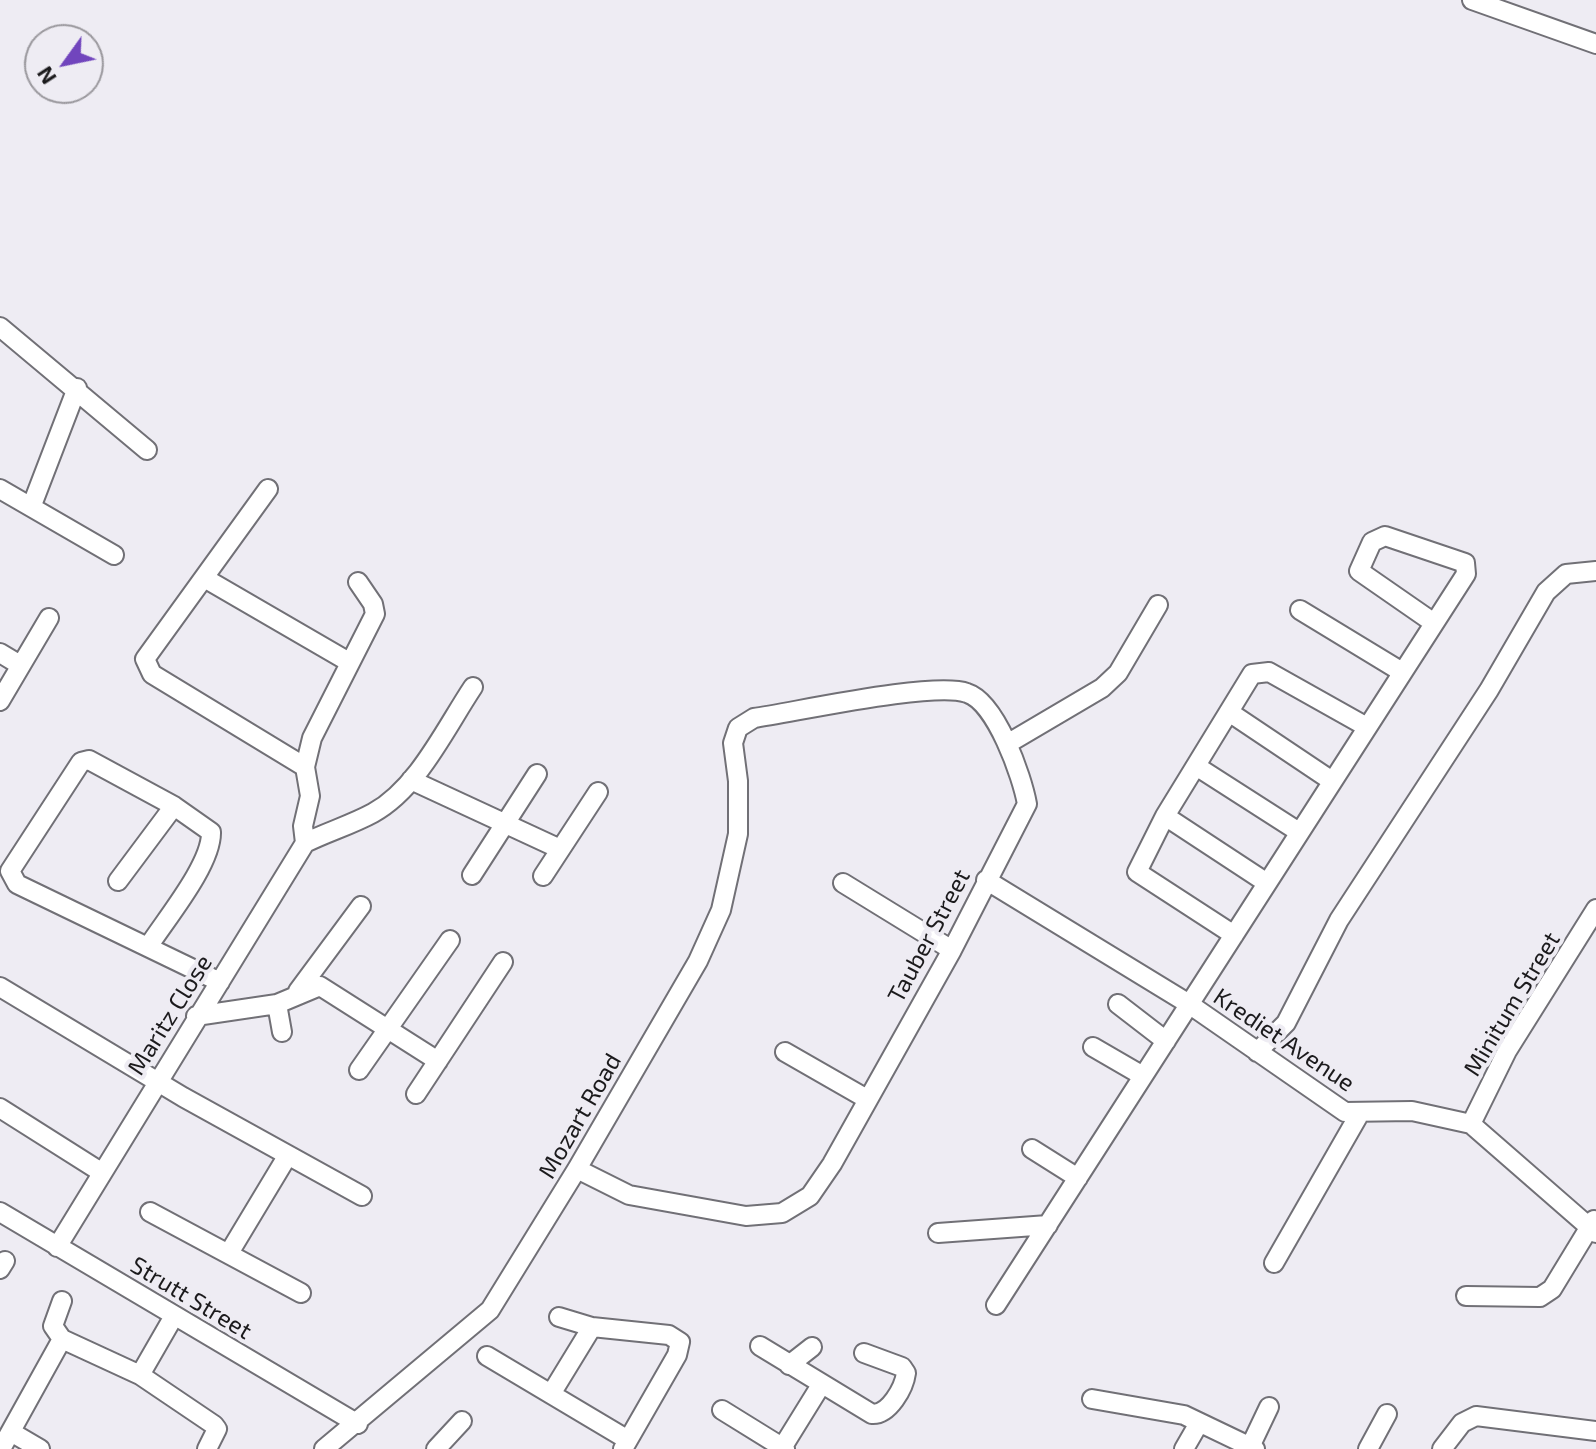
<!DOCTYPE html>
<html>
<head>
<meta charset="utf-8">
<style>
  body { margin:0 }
  #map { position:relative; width:1596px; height:1449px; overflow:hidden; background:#eeecf3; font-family:"Exo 2",sans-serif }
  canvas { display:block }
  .north { position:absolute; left:24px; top:24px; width:80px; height:80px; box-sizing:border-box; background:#eeecf3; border:2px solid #9a989d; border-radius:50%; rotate:237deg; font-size:22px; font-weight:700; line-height:32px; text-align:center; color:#1b1a1c }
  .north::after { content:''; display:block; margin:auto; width:28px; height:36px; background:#7145bd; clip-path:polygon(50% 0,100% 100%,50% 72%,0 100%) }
</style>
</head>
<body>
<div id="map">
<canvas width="1596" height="1449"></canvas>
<div class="north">N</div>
</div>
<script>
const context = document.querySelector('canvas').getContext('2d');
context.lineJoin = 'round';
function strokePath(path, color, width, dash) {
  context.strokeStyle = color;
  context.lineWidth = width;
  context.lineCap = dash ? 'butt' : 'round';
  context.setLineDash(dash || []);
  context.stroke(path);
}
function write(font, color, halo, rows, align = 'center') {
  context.font = font + ' "Exo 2",sans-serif';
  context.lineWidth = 8;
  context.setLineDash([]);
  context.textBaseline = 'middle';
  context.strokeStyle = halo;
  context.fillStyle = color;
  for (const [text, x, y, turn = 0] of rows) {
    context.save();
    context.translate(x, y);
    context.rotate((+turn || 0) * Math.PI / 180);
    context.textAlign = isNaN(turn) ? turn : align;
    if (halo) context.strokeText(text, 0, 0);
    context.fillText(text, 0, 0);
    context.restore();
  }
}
const minor = new Path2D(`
  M 1472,0 L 1596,44
  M 0,327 L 147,450
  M 0,489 L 114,555
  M 268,489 L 145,659 L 152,674 L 305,767
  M 32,505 L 77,388
  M 206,579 L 349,662
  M 1300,610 L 1402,672
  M 0,653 L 20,665
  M 0,701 L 49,618
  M 1229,712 L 1332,781
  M 1007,744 L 1102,688 L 1118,673 L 1158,605
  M 1196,766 L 1299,832
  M 411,780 L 560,849
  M 1165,816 L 1267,883
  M 305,843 L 303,826 L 310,796 L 305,767 L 312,738 L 375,614 L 373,604 L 358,582
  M 472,875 L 537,774
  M 543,876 L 598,792
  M 986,880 L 1189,1004 L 1345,1112 L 1412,1111 L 1471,1124 L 1596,1233
  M 118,881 L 174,806
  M 843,883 L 952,950
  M 1234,935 L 1137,872 L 1165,816 L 1252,674 L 1269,672 L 1367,727
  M 148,947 C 166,919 212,864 211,832 L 174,806 L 89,760 L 81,762 L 10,871 L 17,884 L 220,982
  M 0,987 L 183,1097 L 362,1196
  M 298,991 L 361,906
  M 277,1004 L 282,1032
  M 1118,1004 L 1166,1041
  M 196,1016 L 277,1004 L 320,986 L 438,1061
  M 1093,1047 L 1143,1076
  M 785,1052 L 867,1099
  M 1257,1052 L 1286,1023 L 1339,920 L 1489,690 L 1546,592 L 1566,574 L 1596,571
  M 359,1070 L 450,940
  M 416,1094 L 503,962
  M 0,1108 L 101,1172
  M 1471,1124 L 1507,1051 L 1596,909
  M 1032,1149 L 1078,1178
  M 0,1212 L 358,1424
  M 150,1212 L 301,1293
  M 938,1233 L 1048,1225
  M 57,1247 L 305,843 C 327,832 351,825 373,813 C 418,788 445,729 473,687
  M 229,1253 L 288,1155
  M 1274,1263 L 1360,1113
  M 0,1269 L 5,1261
  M 1466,1296 L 1540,1297 L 1552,1289 L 1594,1220
  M 62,1301 L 53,1326 L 62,1339 L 140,1375 L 214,1425 L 217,1429 L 207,1449
  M 996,1305 L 1466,574 L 1465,563 L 1385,536 L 1372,542 L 1359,571 L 1434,623
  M 559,1317 L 592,1327 L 669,1335 L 680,1342 L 677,1355 L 623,1449
  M 760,1346 L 872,1414 C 889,1415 904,1388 906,1373 L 902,1367 L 864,1353
  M 487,1356 L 628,1440
  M 789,1365 L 812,1347
  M 140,1375 L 174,1316
  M 551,1394 L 592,1327
  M 1092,1399 L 1184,1415 L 1255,1449
  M 722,1410 L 785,1449
  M 11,1432 L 40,1449
  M 782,1448 L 821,1385
  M 1,1449 L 62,1339
  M 324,1449 L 490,1310 L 577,1169 L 698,961 L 721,910 L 738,834 L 738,781 L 733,743 L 738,728 L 754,718 C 796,712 934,681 967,693 C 996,702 1022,776 1027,804 L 952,950 L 832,1164 L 810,1196 L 782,1213 L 746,1216 L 629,1195 L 577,1169
  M 436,1449 L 462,1421
  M 1184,1449 L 1199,1423
  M 1249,1449 L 1269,1407
  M 1368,1449 L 1387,1414
  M 1442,1449 L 1462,1423 L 1476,1416 L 1596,1431`);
const streetNames = [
  ["Tauber Street",929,936,-62],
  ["Minitum Street",1512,1004,-59],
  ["Maritz Close",170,1015,-58],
  ["Krediet Avenue",1284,1040,34],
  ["Mozart Road",580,1116,-60],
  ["Strutt Street",191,1298,31]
];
strokePath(minor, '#717076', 22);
strokePath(minor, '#fff', 18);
write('24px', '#1b1a1c', '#eeecf3', streetNames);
</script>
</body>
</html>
